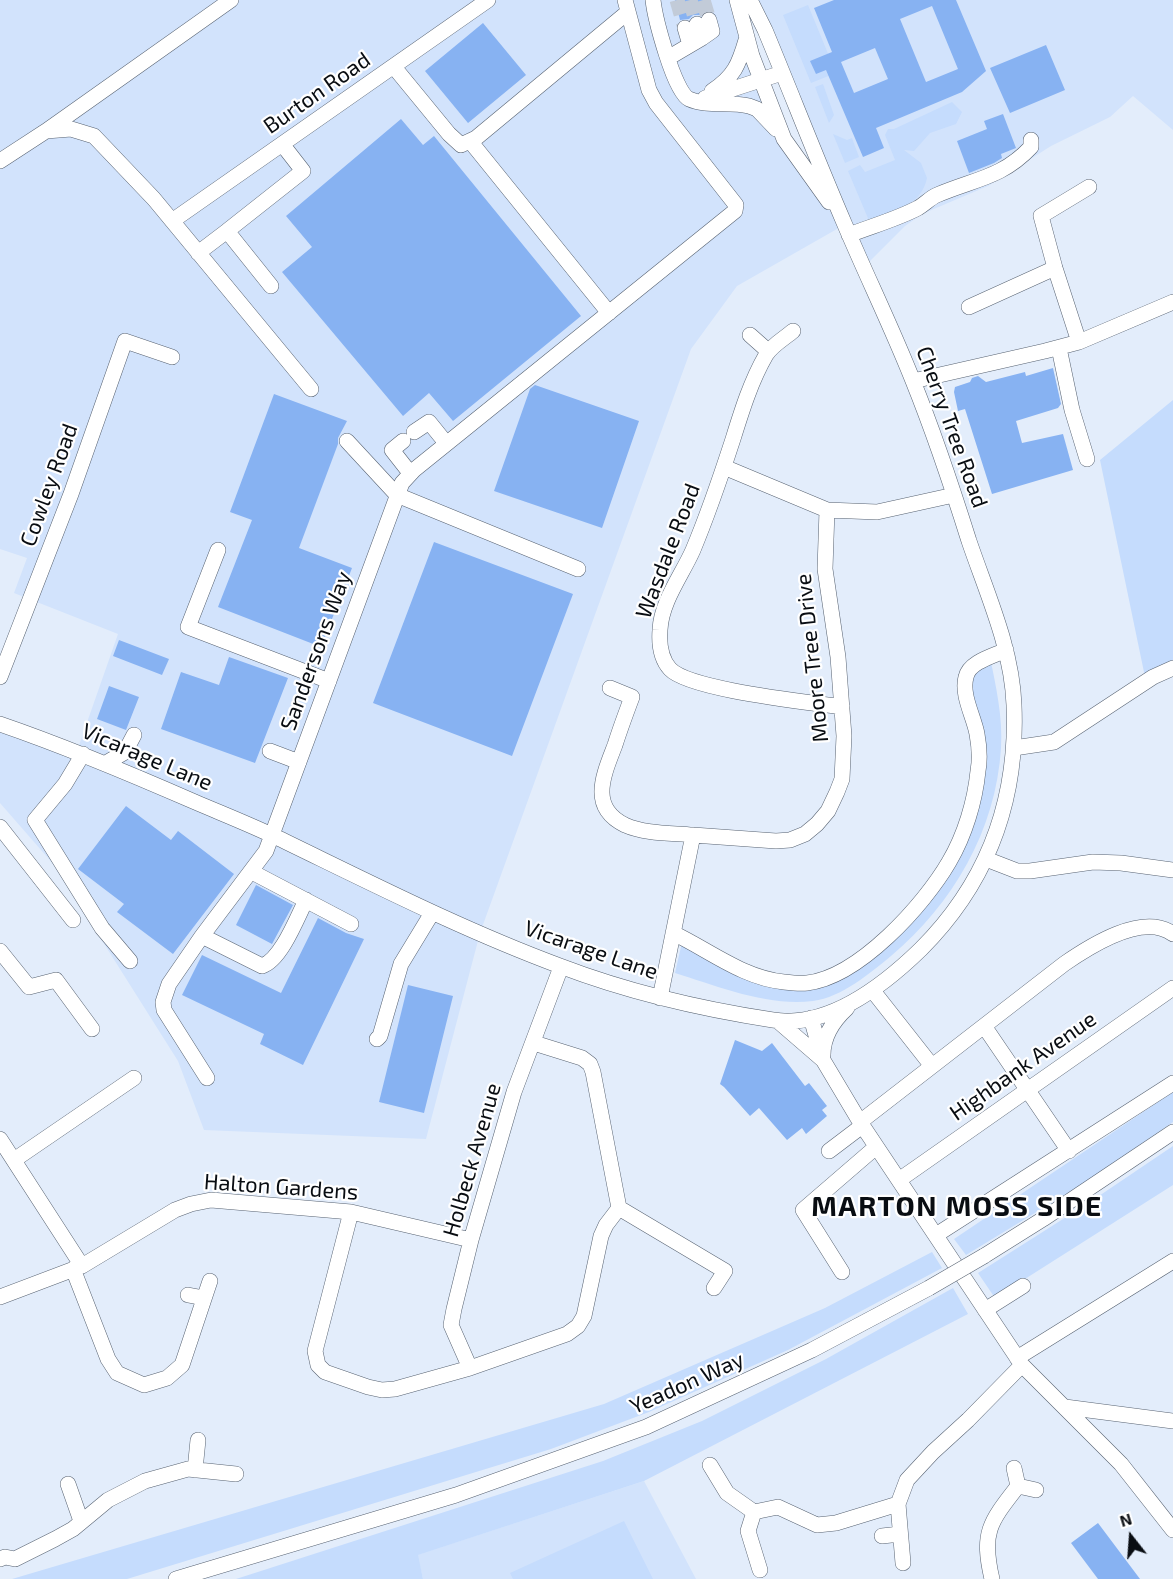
<!DOCTYPE html>
<html>
<head>
<meta charset="utf-8">
<style>
  body { margin:0 }
  #map { position:relative; width:1173px; height:1579px; overflow:hidden; background:#e3edfb; font-family:"Exo 2",sans-serif }
  canvas { display:block }
  .north { position:absolute; left:1101px; top:1507px; width:60px; height:60px; -webkit-text-stroke:4px #fff; paint-order:stroke; rotate:343deg; font-size:16px; font-weight:700; line-height:24px; text-align:center; color:#090d12 }
  .north::after { content:''; display:block; margin:auto; width:21px; height:27px; background:#090d12; clip-path:polygon(50% 0,100% 100%,50% 72%,0 100%) }
</style>
</head>
<body>
<div id="map">
<canvas width="1173" height="1579"></canvas>
<div class="north">N</div>
</div>
<script>
const context = document.querySelector('canvas').getContext('2d');
context.lineJoin = 'round';
function fillPath(path, color) {
  context.fillStyle = color;
  context.fill(path, 'evenodd');
}
function strokePath(path, color, width, dash) {
  context.strokeStyle = color;
  context.lineWidth = width;
  context.lineCap = dash ? 'butt' : 'round';
  context.setLineDash(dash || []);
  context.stroke(path);
}
function write(font, color, halo, rows, align = 'center') {
  context.font = font + ' "Exo 2",sans-serif';
  context.lineWidth = 4.5;
  context.setLineDash([]);
  context.textBaseline = 'middle';
  context.strokeStyle = halo;
  context.fillStyle = color;
  for (const [text, x, y, turn = 0] of rows) {
    context.save();
    context.translate(x, y);
    context.rotate((+turn || 0) * Math.PI / 180);
    context.textAlign = isNaN(turn) ? turn : align;
    if (halo) context.strokeText(text, 0, 0);
    context.fillText(text, 0, 0);
    context.restore();
  }
}
const built = new Path2D(`
  M 0,0 L 737,0 L 771,109 L 842,221 L 750,0 L 1173,0 L 1173,130 L 1133,96 L 1110,117 L 1051,146 L 988,186 L 922,214 L 905,226 L 863,268 L 844,225 L 737,286 L 691,349 L 480,933 L 426,1139 L 204,1130 L 178,1061 L 55,866 L 0,803 L 0,724 L 77,751 L 118,634 L 14,593 L 27,558 L 0,549 Z
  M 644,1481 L 696,1579 L 423,1579 L 417,1555 Z`);
const green = new Path2D(`
  M 808,5 L 836,73 L 811,83 L 783,15 Z
  M 823,84 L 834,115 L 829,123 L 815,87 Z
  M 952,102 L 962,112 L 956,124 L 930,133 L 914,151 L 904,150 L 921,163 L 927,178 C 922,205 892,213 870,223 L 848,171 L 860,165 L 865,172 L 895,160 L 885,135 L 888,129 L 894,129 Z
  M 833,134 L 847,140 L 852,138 L 859,157 L 845,163 Z
  M 1173,400 L 1173,664 L 1145,677 L 1100,460 Z
  M 990,657 C 996,687 1003,717 1001,748 C 996,830 953,904 891,956 C 869,974 842,997 813,1001 C 768,1007 717,986 675,973 L 683,938 L 749,974 L 807,983 L 862,957 L 951,860 L 979,768 L 965,683 Z
  M 1173,1092 L 1173,1122 L 1089,1180 L 966,1255 L 954,1239 Z
  M 1173,1146 L 1173,1185 L 995,1298 L 978,1273 L 1093,1200 Z
  M 932,1252 L 942,1268 L 788,1350 L 649,1412 L 551,1449 L 127,1579 L 12,1579 L 604,1404 L 825,1308 Z
  M 953,1288 L 968,1314 L 644,1481 L 418,1555 L 423,1579 L 236,1579 L 603,1461 L 702,1421 L 826,1359 Z
  M 624,1521 L 653,1579 L 513,1579 L 510,1573 Z`);
const building = new Path2D(`
  M 675,0 L 707,0 L 710,10 L 706,11 L 701,15 L 693,15 L 689,19 L 680,20 Z
  M 834,0 L 956,0 L 986,71 L 962,92 L 876,128 L 884,148 L 863,157 L 826,70 L 816,74 L 810,61 L 832,52 L 814,8 ZM 932,6 L 958,69 L 926,82 L 900,19 ZM 875,48 L 888,79 L 854,93 L 841,62 Z
  M 483,23 L 526,75 L 468,123 L 425,71 Z
  M 1046,45 L 1065,90 L 1010,113 L 990,68 Z
  M 1003,114 L 1016,148 L 1001,154 L 1002,158 L 994,163 L 969,173 L 957,141 L 987,129 L 984,121 Z
  M 401,119 L 423,145 L 434,136 L 581,316 L 453,421 L 429,393 L 403,416 L 282,272 L 312,247 L 286,216 Z
  M 1053,368 L 1061,404 L 1058,408 L 1016,421 L 1022,443 L 1063,434 L 1073,470 L 992,494 L 965,409 L 958,411 L 954,392 L 955,387 L 970,382 L 972,378 L 978,376 L 986,382 L 1025,372 L 1026,376 Z
  M 535,385 L 639,421 L 602,528 L 494,491 L 530,389 Z
  M 274,394 L 347,421 L 338,438 L 338,444 L 299,548 L 352,568 L 321,647 L 218,607 L 252,520 L 230,512 Z
  M 434,542 L 573,594 L 512,756 L 373,703 Z
  M 119,640 L 169,659 L 162,675 L 113,656 Z
  M 229,657 L 288,678 L 255,763 L 161,729 L 181,672 L 219,685 Z
  M 109,686 L 139,697 L 126,730 L 97,719 Z
  M 126,806 L 171,840 L 178,831 L 234,874 L 173,954 L 117,912 L 124,904 L 78,869 Z
  M 256,885 L 293,905 L 272,944 L 236,925 Z
  M 318,918 L 346,933 L 364,939 L 303,1065 L 260,1044 L 264,1034 L 182,995 L 202,955 L 281,993 Z
  M 408,985 L 453,996 L 424,1113 L 379,1102 Z
  M 735,1040 L 762,1051 L 772,1043 L 805,1086 L 809,1083 L 827,1106 L 822,1110 L 827,1116 L 806,1134 L 802,1128 L 787,1140 L 759,1108 L 750,1116 L 724,1087 L 720,1084 Z
  M 1098,1523 L 1140,1579 L 1098,1579 L 1071,1543 Z`);
const minorTunnel = new Path2D(`
  M 677,0 L 685,28
  M 690,0 L 697,24
  M 703,0 L 709,20`);
const minor = new Path2D(`
  M 653,0 C 655,18 674,92 689,99 C 707,107 730,101 749,106 L 757,109 L 776,129
  M 737,0 L 752,56 L 784,139 L 829,202
  M 685,28 L 690,45
  M 702,38 L 712,31 L 709,20
  M 668,58 L 702,38 L 697,24
  M 394,67 L 449,134 L 461,145 L 476,138 L 628,12
  M 712,91 C 734,77 739,64 746,40
  M 705,98 L 782,73
  M 46,131 L 231,0
  M 470,141 L 609,313
  M 0,161 L 46,131 L 71,129 L 94,136 L 154,199 L 311,389
  M 172,221 L 488,0
  M 849,235 C 872,226 897,219 918,208 C 925,204 930,198 937,195 C 974,179 1002,178 1031,147 L 1031,140
  M 198,253 L 227,231
  M 271,286 L 227,231 L 303,171 L 282,144
  M 969,307 L 1055,268
  M 793,331 C 785,338 772,345 766,355 C 751,381 742,410 733,439 C 721,476 708,514 693,550 C 682,575 661,602 660,630 C 659,643 661,659 670,669 C 690,690 809,702 842,707
  M 750,335 L 768,351
  M 1079,342 L 1055,268 L 1041,216 L 1089,187
  M 1059,348 L 1072,410 L 1087,459
  M 913,381 L 1045,351 L 1079,342 L 1173,302
  M 414,432 L 429,422 L 446,443
  M 347,441 L 397,495 L 578,569
  M 403,441 L 392,450 L 410,473
  M 724,467 L 827,510 L 877,512 L 954,495
  M 218,550 L 188,627 L 329,681
  M 0,677 L 71,494 L 125,341 L 172,357
  M 610,688 L 632,697 C 626,713 620,729 615,745 C 604,774 588,807 625,825 C 645,834 672,833 693,835
  M 0,724 C 67,747 131,774 195,802 C 223,814 251,825 278,838 C 371,883 463,930 560,966 C 628,992 701,1009 773,1020 C 829,1029 884,985 921,949 C 989,881 1018,800 1014,705 C 1012,648 987,594 969,541 C 952,487 934,433 913,381 C 892,328 867,277 845,225 C 817,160 792,95 765,30 L 750,0
  M 1014,748 L 1054,742 L 1153,677 L 1173,668
  M 270,751 L 299,762
  M 83,754 L 65,784 L 35,820 L 102,928 L 130,961
  M 106,763 L 125,752 L 134,735
  M 0,827 L 73,920
  M 986,859 L 1017,871 L 1030,871 L 1093,862 L 1121,863 L 1173,870
  M 252,872 L 351,924
  M 673,933 C 709,950 743,978 784,982 C 792,983 800,984 807,983 C 859,977 924,905 949,862 C 965,835 975,801 978,771 C 980,760 979,745 977,734 C 974,717 961,695 966,677 C 969,662 993,656 1006,650
  M 202,936 L 262,966 C 281,960 297,918 306,900
  M 0,951 L 29,987 L 56,980 L 92,1029
  M 873,991 L 932,1066
  M 660,998 L 693,835 L 776,841 L 790,840 L 805,834 L 817,824 L 828,811 L 837,792 L 842,779 L 844,736 L 838,657 L 825,569 L 827,510
  M 811,1018 L 823,1060 L 860,1122 L 1022,1365 L 1121,1464 L 1173,1530
  M 779,1022 L 823,1060
  M 984,1026 L 1069,1151
  M 377,1039 L 380,1036 L 401,964 L 432,913
  M 823,1055 C 823,1036 834,1020 847,1008
  M 207,1078 L 164,1010 L 163,1002 L 169,984 L 202,936 L 266,851 L 402,483 L 414,470 L 735,211 L 736,205 L 656,103 L 649,90 L 625,0
  M 860,1122 L 1064,964 C 1090,946 1143,912 1173,934
  M 0,1139 L 82,1266
  M 829,1151 L 862,1126
  M 14,1160 L 134,1078
  M 899,1180 L 1173,988
  M 619,1208 L 725,1271 L 714,1288
  M 351,1212 L 315,1351 L 318,1365 L 325,1372 L 368,1387 L 382,1390 L 395,1389 L 470,1368 L 567,1334 L 578,1326 L 584,1316 L 601,1236 L 606,1225 L 619,1208 L 593,1072 L 590,1064 L 582,1058 L 534,1043
  M 936,1235 L 1173,1083
  M 984,1256 L 1043,1219 L 1173,1132
  M 73,1269 L 108,1359 L 117,1373 L 144,1385 L 167,1378 L 182,1365 L 210,1281
  M 842,1272 L 803,1210 L 876,1147
  M 188,1295 L 204,1298
  M 0,1297 L 82,1266 L 175,1210 L 191,1204 L 211,1200 L 351,1212 L 471,1240
  M 985,1310 L 1023,1286
  M 1017,1358 L 1173,1261
  M 470,1368 L 451,1325 L 454,1309 L 471,1240 L 514,1092 L 561,967
  M 1065,1407 L 1173,1421
  M 710,1465 L 727,1493 L 754,1512 L 778,1507 L 817,1525 L 836,1523 L 898,1504
  M 1014,1468 L 1018,1486
  M 195,1470 L 198,1440
  M 68,1484 L 81,1521
  M 1018,1486 L 1036,1490
  M 754,1512 L 748,1531 L 760,1570
  M 882,1536 L 900,1534
  M 0,1559 L 5,1557 L 15,1559 L 55,1539 L 73,1529 L 108,1500 L 145,1481 L 188,1469 L 236,1474
  M 903,1563 L 898,1504 L 907,1480 L 933,1452 L 968,1420 L 1022,1365
  M 176,1579 L 456,1495 L 646,1427 L 812,1350 L 929,1288
  M 992,1579 C 981,1532 990,1522 1018,1486`);
const minorBridge = new Path2D(`
  M 929,1288 L 984,1256`);
const streetNames = [
  ["Burton Road",317,93,-35],
  ["Cherry Tree Road",952,427,70],
  ["Cowley Road",49,485,-70],
  ["Wasdale Road",668,551,-69],
  ["Sandersons Way",316,651,-70],
  ["Moore Tree Drive",812,658,-96],
  ["Vicarage Lane",147,757,23],
  ["Vicarage Lane",591,950,19],
  ["Highbank Avenue",1023,1066,-35],
  ["Holbeck Avenue",472,1160,-74],
  ["Halton Gardens",281,1187,4],
  ["Yeadon Way",687,1383,-24]
];
const districtNames = [
  ["MARTON MOSS SIDE",957,1207]
];
fillPath(built, '#d2e3fc');
fillPath(green, '#c5dcfd');
fillPath(building, '#87b2f2');
strokePath(minorTunnel, '#c2cbd8', 15, [15, 8]);
strokePath(minor, '#586372', 16);
strokePath(minor, '#fff', 15);
strokePath(minorBridge, '#586372', 16, []);
strokePath(minorBridge, '#fff', 15);
write('22px', '#090d12', '#fff', streetNames);
context.letterSpacing = '1.5px';
write('bold 28px', '#090d12', '#fff', districtNames);
context.letterSpacing = '0px';
</script>
</body>
</html>
